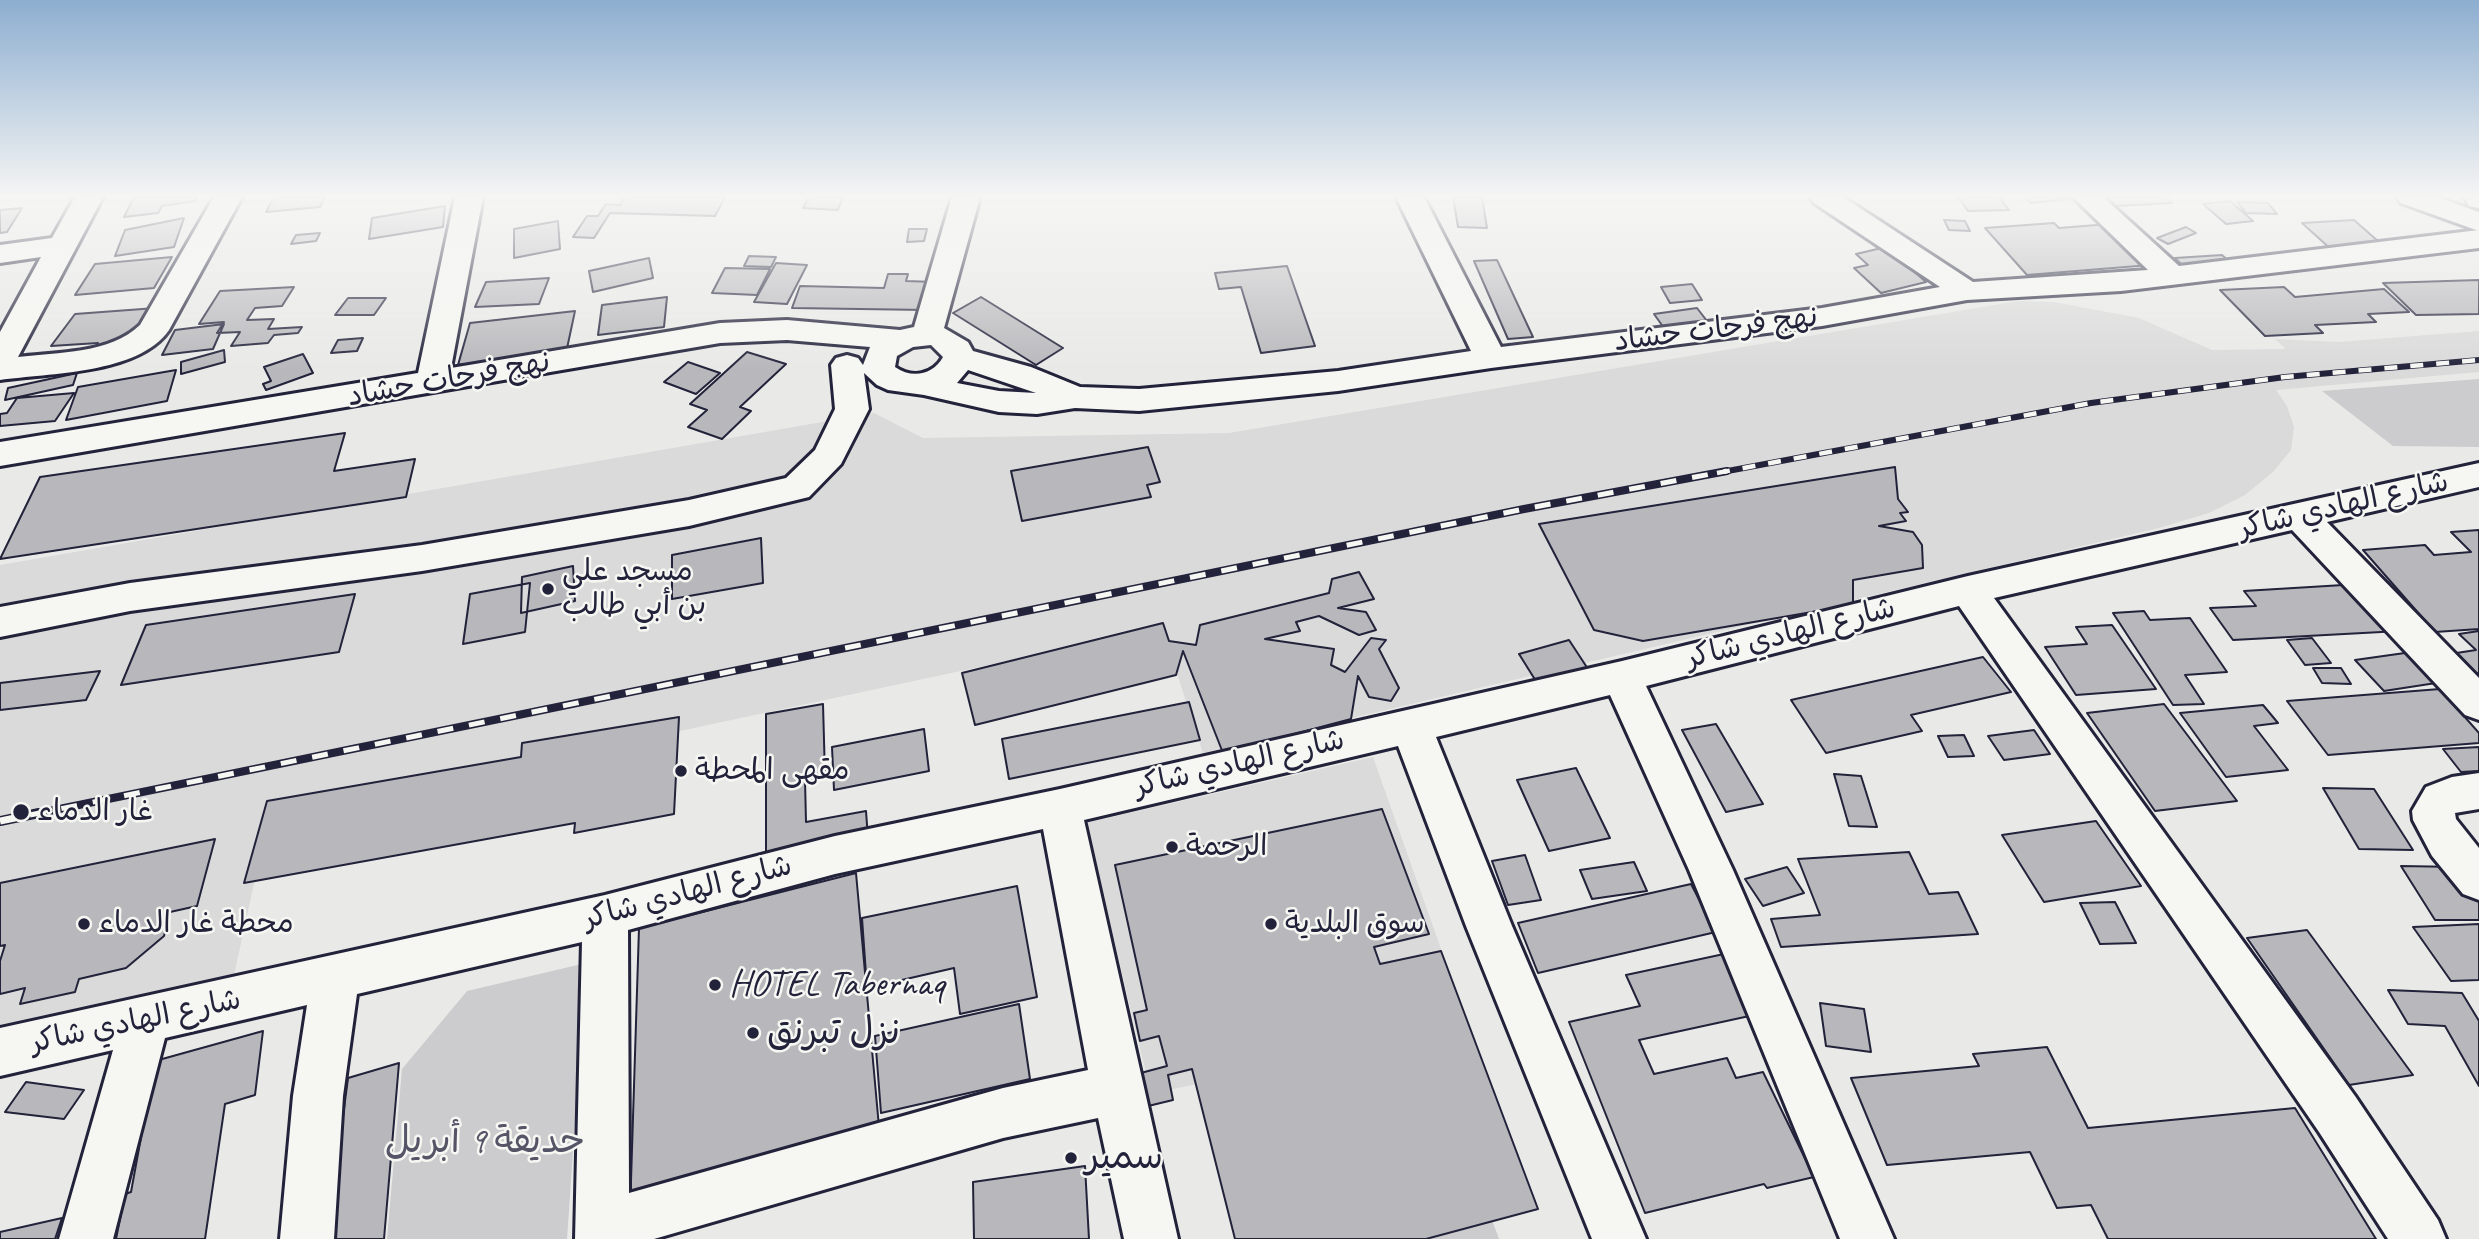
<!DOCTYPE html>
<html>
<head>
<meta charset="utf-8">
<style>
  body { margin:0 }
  canvas { display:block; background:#e9e9e7 }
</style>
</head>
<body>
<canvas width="2479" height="1239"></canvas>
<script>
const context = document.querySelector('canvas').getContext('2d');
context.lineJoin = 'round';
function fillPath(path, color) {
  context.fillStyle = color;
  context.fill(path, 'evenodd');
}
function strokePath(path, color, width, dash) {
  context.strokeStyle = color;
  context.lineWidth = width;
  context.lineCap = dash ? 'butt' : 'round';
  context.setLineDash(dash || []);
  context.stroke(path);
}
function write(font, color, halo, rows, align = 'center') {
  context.font = font + ' Caveat,"Playpen Sans Arabic",sans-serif';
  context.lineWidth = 5;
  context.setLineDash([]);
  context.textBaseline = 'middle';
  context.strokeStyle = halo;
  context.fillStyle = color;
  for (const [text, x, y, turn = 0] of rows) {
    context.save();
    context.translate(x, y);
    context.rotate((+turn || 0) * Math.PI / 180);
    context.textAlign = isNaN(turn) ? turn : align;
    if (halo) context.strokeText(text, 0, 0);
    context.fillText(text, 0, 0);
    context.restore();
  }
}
const built = new Path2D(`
  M 2018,301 L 2054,302 L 2139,318 L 2212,350 L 2286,349 L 2275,339 L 2338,342 L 2479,331 L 2479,372 L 2276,390 L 2287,406 L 2294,427 L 2291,450 L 2273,472 L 2245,495 L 2209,513 L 2159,528 L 1203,753 L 1162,628 L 268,819 L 234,975 L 0,1029 L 0,565 L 874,413 L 923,438 L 1229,433 Z
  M 1373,757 L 1468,1025 L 1151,1094 L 1086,823 Z`);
const green = new Path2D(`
  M 2479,379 L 2479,447 L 2393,446 L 2322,391 Z
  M 586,963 L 567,1239 L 387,1239 L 402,1069 L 467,991 Z
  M 1491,1217 L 1499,1239 L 1404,1239 Z`);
const building = new Path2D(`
  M 134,197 L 197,197 L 195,201 L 162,206 L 158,213 L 124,217 Z
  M 274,197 L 325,197 L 320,207 L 266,212 Z
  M 625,197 L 725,197 L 715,216 L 610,213 L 594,238 L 573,237 L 587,216 L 598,216 L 606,204 L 620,205 Z
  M 809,197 L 843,197 L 838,210 L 803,208 Z
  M 1453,197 L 1482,197 L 1487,228 L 1458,227 Z
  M 1958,197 L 1999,197 L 2009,210 L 1968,211 Z
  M 2025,197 L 2069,197 L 2071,199 L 2031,203 Z
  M 2107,197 L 2166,197 L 2172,203 L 2116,206 Z
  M 2230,201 L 2253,221 L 2226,224 L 2203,204 Z
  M 2237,202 L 2268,203 L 2277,214 L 2246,213 Z
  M 445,206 L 443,227 L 369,239 L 372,218 Z
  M 22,208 L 7,232 L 0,233 L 0,210 Z
  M 184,218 L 174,247 L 115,256 L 125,230 Z
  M 1944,220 L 1965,221 L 1970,231 L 1949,230 Z
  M 2354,220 L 2387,249 L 2334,252 L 2302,223 Z
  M 558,221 L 560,249 L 514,258 L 514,229 Z
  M 2054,223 L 2059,228 L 2109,224 L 2150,265 L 2027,275 L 1985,228 Z
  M 2186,227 L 2196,233 L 2168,244 L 2157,238 Z
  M 909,229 L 927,229 L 924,241 L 907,242 Z
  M 320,233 L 316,241 L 291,244 L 296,235 Z
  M 1886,247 L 1926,282 L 1881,293 L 1854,268 L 1868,265 L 1856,254 Z
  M 2222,255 L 2240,271 L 2192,275 L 2175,258 Z
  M 749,256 L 776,257 L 771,267 L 744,266 Z
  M 172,257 L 154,288 L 75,295 L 95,264 Z
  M 649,258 L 653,278 L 593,292 L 589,271 Z
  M 1497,260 L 1533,337 L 1508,339 L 1474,261 Z
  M 776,263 L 807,265 L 787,304 L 754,302 Z
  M 1287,266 L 1315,346 L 1261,353 L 1241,287 L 1219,289 L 1215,273 Z
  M 725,268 L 770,269 L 757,295 L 712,293 Z
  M 888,274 L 908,274 L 906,281 L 935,282 L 927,310 L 792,308 L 800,286 L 884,288 Z
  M 549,278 L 539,304 L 475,307 L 486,282 Z
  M 2479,280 L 2479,314 L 2416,315 L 2383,283 Z
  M 1692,284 L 1702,300 L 1670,303 L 1661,287 Z
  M 294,287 L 282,306 L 255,308 L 247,320 L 274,319 L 268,329 L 302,327 L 298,333 L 274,335 L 268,343 L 231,346 L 240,332 L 217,333 L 224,322 L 199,324 L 220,291 Z
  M 2284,287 L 2295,297 L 2384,289 L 2409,312 L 2368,314 L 2376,322 L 2315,325 L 2323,333 L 2265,336 L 2220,290 Z
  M 667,297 L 664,327 L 598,335 L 602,305 Z
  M 981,297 L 1063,348 L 1036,365 L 953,313 Z
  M 348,298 L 386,298 L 374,315 L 335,315 Z
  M 156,308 L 127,352 L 90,355 L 98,343 L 51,346 L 75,314 Z
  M 1697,308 L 1707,321 L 1664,328 L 1654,314 Z
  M 575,311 L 566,353 L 458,365 L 470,323 Z
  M 224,324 L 213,349 L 162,355 L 175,330 Z
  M 363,338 L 357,351 L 331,353 L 338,340 Z
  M 224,350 L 225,362 L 181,374 L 181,362 Z
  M 747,352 L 786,364 L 740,407 L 751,411 L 722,439 L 688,427 L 707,410 L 690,404 Z
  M 303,354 L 313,373 L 266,390 L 263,384 L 271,381 L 264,367 Z
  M 688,362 L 720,373 L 696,394 L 664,382 Z
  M 176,370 L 167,401 L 66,420 L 78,387 Z
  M 77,373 L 73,385 L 5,400 L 8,388 Z
  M 74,393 L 55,421 L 0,426 L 0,414 L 7,413 L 17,398 Z
  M 345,433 L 334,471 L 415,459 L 406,497 L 0,559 L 40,477 Z
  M 1148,447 L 1160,482 L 1147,485 L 1151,497 L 1022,521 L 1011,471 Z
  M 1895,467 L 1898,499 L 1908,512 L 1900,513 L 1906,521 L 1879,526 L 1913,532 L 1922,545 L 1923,568 L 1853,580 L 1853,605 L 1643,641 L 1594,630 L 1539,524 Z
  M 2479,530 L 2479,629 L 2435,632 L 2363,550 L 2425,545 L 2434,555 L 2471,552 L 2451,532 Z
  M 761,538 L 763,583 L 672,599 L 672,555 Z
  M 573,566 L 575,601 L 521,613 L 522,577 Z
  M 1359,572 L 1374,599 L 1338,608 L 1366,612 L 1376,630 L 1359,635 L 1319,616 L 1296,622 L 1300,631 L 1265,639 L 1334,649 L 1331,665 L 1345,672 L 1371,638 L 1386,640 L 1379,649 L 1399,688 L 1391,701 L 1369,697 L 1358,676 L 1351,719 L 1223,753 L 1183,651 L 1176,675 L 975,725 L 962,673 L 1163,623 L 1169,641 L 1196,645 L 1200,625 L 1329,593 L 1332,579 Z
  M 530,583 L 525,632 L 463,644 L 470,594 Z
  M 2360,584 L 2400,631 L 2233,640 L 2210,608 L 2256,606 L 2244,591 Z
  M 355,594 L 339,652 L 121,685 L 146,625 Z
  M 2144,611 L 2150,620 L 2190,618 L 2227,672 L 2185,675 L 2204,704 L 2173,705 L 2113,613 Z
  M 2112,625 L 2156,689 L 2076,695 L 2045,647 L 2087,644 L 2076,627 Z
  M 2479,631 L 2479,673 L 2470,674 L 2450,654 L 2476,650 L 2459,634 Z
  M 2312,638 L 2331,663 L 2305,665 L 2287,640 Z
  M 1569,640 L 1590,672 L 1539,686 L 1519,654 Z
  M 2419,651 L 2449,681 L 2384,691 L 2355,660 Z
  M 1983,657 L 2011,692 L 1911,715 L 1922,731 L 1826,753 L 1791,700 Z
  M 2313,668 L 2341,668 L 2351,684 L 2322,683 Z
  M 100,671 L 86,700 L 0,710 L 0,683 Z
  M 2440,689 L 2479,733 L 2479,743 L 2328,755 L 2287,701 Z
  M 1189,702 L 1200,740 L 1009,779 L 1002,739 Z
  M 823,704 L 825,776 L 805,780 L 806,822 L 866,811 L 868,838 L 766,857 L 766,714 Z
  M 2164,704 L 2237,801 L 2155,811 L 2087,713 Z
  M 2263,705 L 2278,723 L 2254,726 L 2288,770 L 2226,777 L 2180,713 Z
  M 679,717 L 674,814 L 574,833 L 575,823 L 244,883 L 267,801 L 521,757 L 522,743 Z
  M 1716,724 L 1763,804 L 1726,812 L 1682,730 Z
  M 924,729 L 929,771 L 834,790 L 832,747 Z
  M 2034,730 L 2050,754 L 2004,760 L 1988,736 Z
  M 1964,735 L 1974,756 L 1948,757 L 1938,736 Z
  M 2479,747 L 2479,771 L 2461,772 L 2443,749 Z
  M 1576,768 L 1610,838 L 1549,851 L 1517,780 Z
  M 1834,774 L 1861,776 L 1877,827 L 1849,826 Z
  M 2323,788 L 2374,789 L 2413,850 L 2359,849 Z
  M 1382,809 L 1429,934 L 1374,947 L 1380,964 L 1441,951 L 1538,1209 L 1426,1239 L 1235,1239 L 1192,1069 L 1168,1075 L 1173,1100 L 1144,1107 L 1137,1074 L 1167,1066 L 1159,1036 L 1140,1041 L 1134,1013 L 1147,1010 L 1115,865 Z
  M 2096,821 L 2141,886 L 2044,902 L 2002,835 Z
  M 215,839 L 197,906 L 170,912 L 164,936 L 126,968 L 79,979 L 75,992 L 20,1004 L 25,988 L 0,994 L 0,961 L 5,945 L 0,946 L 0,883 Z
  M 1909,852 L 1929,894 L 1958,892 L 1978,934 L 1781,947 L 1771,919 L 1820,915 L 1798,859 Z
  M 1525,855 L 1541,900 L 1508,905 L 1492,861 Z
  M 1634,862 L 1647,891 L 1592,899 L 1580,870 Z
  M 2401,866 L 2459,867 L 2479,897 L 2479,920 L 2435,920 Z
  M 1787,867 L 1804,893 L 1763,906 L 1745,879 Z
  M 856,873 L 880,1138 L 630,1212 L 639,928 Z
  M 1691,884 L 1716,932 L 1538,973 L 1518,923 Z
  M 1017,886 L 1037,997 L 960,1014 L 954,968 L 867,988 L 862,918 Z
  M 2115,902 L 2136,943 L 2100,944 L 2080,903 Z
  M 2479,924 L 2479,980 L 2451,981 L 2413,927 Z
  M 2307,930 L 2413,1075 L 2349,1085 L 2247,938 Z
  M 1724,954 L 1754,1015 L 1639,1040 L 1654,1074 L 1727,1058 L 1736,1078 L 1763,1072 L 1814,1177 L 1767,1188 L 1764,1184 L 1645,1213 L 1569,1022 L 1640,1006 L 1626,975 Z
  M 2388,990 L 2462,993 L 2479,1021 L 2479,1086 L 2445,1026 L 2408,1024 Z
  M 1820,1003 L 1864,1009 L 1871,1052 L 1826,1046 Z
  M 1019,1004 L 1030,1079 L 881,1113 L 875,1036 Z
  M 263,1031 L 255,1095 L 225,1104 L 205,1239 L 116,1239 L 125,1194 L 131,1192 L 155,1061 Z
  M 2047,1047 L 2088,1128 L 2295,1108 L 2376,1239 L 2108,1239 L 2091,1205 L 2057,1208 L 2030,1152 L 1887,1165 L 1851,1078 L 1979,1066 L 1973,1054 Z
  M 399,1063 L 384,1239 L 327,1239 L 348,1078 Z
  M 26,1082 L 84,1090 L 64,1119 L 5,1112 Z
  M 1085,1166 L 1089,1239 L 974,1239 L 973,1182 Z
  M 62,1218 L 55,1239 L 0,1239 L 0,1232 Z`);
const minor = new Path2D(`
  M 75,197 L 103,197 L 18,357 C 58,352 110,354 140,325 L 214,197 L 242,197 L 169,330 C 139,374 49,373 0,380 L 0,332 L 41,257 L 0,263 L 0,245 L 52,238 Z
  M 455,197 L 483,197 L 451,368 L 720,323 L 787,320 L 900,330 L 914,327 L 952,197 L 980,197 L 944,328 L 968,342 L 973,351 L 1031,367 L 1080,387 L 1139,389 L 1338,371 L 1471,351 L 1396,197 L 1424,197 L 1501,347 L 1822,308 L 1940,287 L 1814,203 L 1810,197 L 1843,197 L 1973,282 L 2148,270 L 2073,197 L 2103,197 L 2179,266 L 2479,230 L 2479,248 L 2121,291 L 1967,300 L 1822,326 L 1491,368 L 1338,391 L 1139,411 L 1075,408 L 1037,414 L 999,412 L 924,395 L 888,390 L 877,385 L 864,373 L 869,409 L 841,464 L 809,497 L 689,526 L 422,571 L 130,611 L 0,637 L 0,607 L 130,583 L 422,545 L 689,500 L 786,478 L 815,450 L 835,409 L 831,365 L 836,358 L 847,355 L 858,358 L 863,365 L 870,347 L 787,340 L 720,343 L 0,466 L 0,442 L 418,373 ZM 931,345 L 943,357 C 933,375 912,379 895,367 L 897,356 L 913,347 ZM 968,370 L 1036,393 L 999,391 L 957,383 Z
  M 2464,197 L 2479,197 L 2479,208 L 2469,206 Z
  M 2479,463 L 2479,487 L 2327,522 L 2479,678 L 2479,720 L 2465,715 L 2292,530 L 1994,598 L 2355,1096 L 2438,1220 L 2446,1239 L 2388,1239 L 2319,1132 L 1959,606 L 1646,686 L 1733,870 L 1894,1239 L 1840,1239 L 1689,870 L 1610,695 L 1436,737 L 1512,926 L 1646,1239 L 1592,1239 L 1466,926 L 1398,746 L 1084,820 L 1178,1239 L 1124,1239 L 1098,1118 L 1003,1138 L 654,1239 L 575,1239 L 582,942 L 357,994 L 343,1096 L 334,1239 L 280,1239 L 293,1096 L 307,1005 L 165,1038 L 113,1239 L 59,1239 L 113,1050 L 0,1076 L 0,1028 L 605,895 L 835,836 L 1060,789 L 1622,661 L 1968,576 ZM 1043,829 L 1088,1070 L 1003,1088 L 629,1193 L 628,930 L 835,874 Z
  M 2479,773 L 2479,809 L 2455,813 L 2456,819 L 2479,848 L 2479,900 L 2463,894 L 2432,856 L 2413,820 L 2412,811 L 2426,787 L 2452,777 Z`);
const major = new Path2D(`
  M 2397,197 L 2437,197 L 2479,212 L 2479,231 L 2401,203 Z`);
const railFar2 = new Path2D(`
  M 1717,473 L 2091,403 L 2285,377 L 2479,360`);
const railFar1 = new Path2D(`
  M 30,815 L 1524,509 L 1727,471`);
const rail = new Path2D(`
  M 0,821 L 39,813`);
const markers = [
  [548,589,7,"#22223b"],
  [681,771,7,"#22223b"],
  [21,812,9,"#22223b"],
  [1172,847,7,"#22223b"],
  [84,924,7,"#22223b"],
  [1271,924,7,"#22223b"],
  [715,985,7,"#22223b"],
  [753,1033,7,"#22223b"],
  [1071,1158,7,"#22223b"]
];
const streetNames = [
  ["نهج فرحات حشاد",1716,330,-7],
  ["نهج فرحات حشاد",449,380,-10],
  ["شارع الهادي شاكر",2344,506,-13],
  ["شارع الهادي شاكر",1791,634,-14],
  ["شارع الهادي شاكر",1240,764,-13],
  ["شارع الهادي شاكر",688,893,-15],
  ["شارع الهادي شاكر",136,1022,-12]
];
const poiNames = [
  ["مسجد علي",562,572],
  ["بن أبي طالب",562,606],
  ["مقهى المحطة",695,771],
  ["غار الدماء",37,812],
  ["الرحمة",1186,847],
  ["محطة غار الدماء",98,924],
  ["سوق البلدية",1285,924]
];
const nearPoinames = [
  ["HOTEL Tabernaq",729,985],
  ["نزل تبرنق",767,1033],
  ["سمير",1085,1158]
];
const nearParknames = [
  ["حديقة 9 أبريل",485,1142]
];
fillPath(built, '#dadada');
fillPath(green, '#ccccce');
fillPath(building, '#b8b8bc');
strokePath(building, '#22223b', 2);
strokePath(minor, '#22223b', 6);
strokePath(major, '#22223b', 6);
fillPath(minor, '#f6f6f2');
fillPath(major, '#f6f6f2');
strokePath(railFar2, '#22223b', 6);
strokePath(railFar1, '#22223b', 8);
strokePath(rail, '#22223b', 10);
strokePath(railFar2, '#f6f6f2', 4.5, [13]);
strokePath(railFar1, '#f6f6f2', 5, [16]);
strokePath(rail, '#f6f6f2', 7, [20]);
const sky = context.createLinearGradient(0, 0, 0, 370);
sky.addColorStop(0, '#8daed0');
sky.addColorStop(0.53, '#f5f5f4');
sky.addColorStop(1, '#f5f5f400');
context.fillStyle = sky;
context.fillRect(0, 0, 2479, 370);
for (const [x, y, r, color] of markers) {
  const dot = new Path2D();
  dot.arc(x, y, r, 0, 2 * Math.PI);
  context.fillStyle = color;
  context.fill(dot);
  strokePath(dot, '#f6f6f2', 2.5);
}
write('30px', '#22223b', '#f6f6f2', streetNames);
write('30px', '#22223b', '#f6f6f2', poiNames, 'left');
write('37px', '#22223b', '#f6f6f2', nearPoinames, 'left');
write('37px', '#555567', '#f6f6f2', nearParknames);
</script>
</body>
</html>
